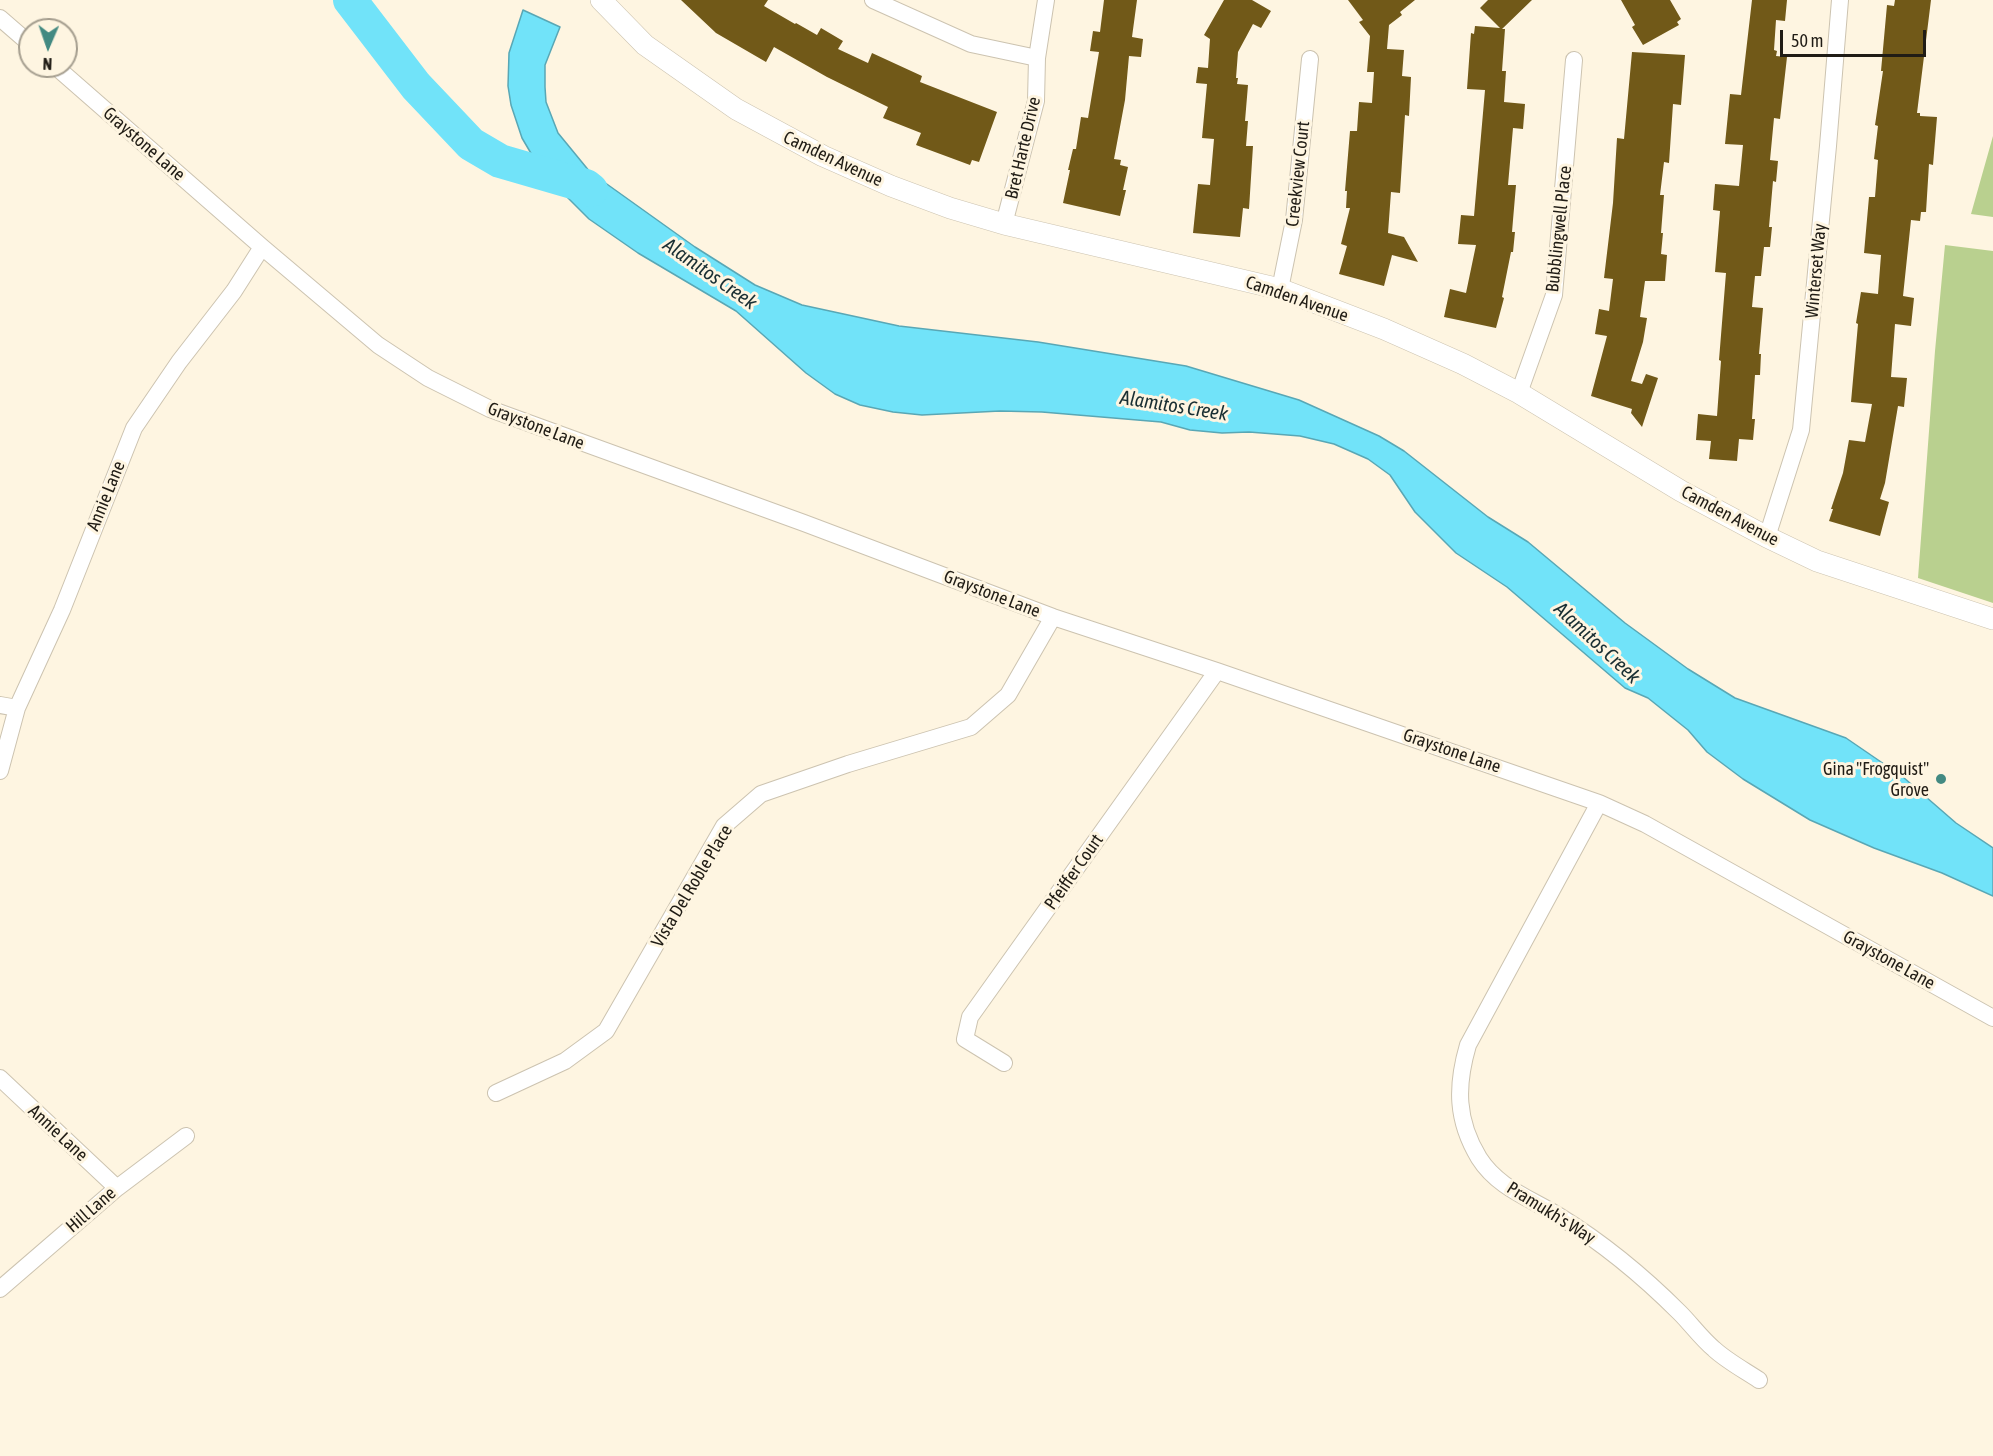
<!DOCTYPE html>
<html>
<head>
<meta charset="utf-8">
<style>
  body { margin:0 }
  #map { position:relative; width:1993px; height:1456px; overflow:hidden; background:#fef5e1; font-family:"Asap Condensed",sans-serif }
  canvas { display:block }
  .north { position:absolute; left:18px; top:18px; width:60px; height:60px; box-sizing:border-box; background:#fef5e1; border:2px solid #a59e8f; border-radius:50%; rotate:182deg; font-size:16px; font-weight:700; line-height:24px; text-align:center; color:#201c15 }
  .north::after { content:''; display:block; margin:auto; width:21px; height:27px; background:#438a82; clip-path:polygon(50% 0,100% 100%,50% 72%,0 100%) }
  .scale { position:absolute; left:1780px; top:30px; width:146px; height:27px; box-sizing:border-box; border:3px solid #201c15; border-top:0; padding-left:8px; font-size:18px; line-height:21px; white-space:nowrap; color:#201c15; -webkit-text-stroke:4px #fef5e1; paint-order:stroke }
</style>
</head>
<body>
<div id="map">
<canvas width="1993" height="1456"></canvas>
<div class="north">N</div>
<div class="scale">50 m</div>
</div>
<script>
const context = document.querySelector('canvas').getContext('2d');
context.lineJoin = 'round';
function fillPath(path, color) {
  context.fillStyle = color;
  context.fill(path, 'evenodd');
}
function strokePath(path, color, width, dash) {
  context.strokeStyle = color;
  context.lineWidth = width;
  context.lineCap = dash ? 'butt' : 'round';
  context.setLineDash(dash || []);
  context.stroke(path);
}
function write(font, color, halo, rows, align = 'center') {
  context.font = font + ' "Asap Condensed",sans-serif';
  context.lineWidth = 6;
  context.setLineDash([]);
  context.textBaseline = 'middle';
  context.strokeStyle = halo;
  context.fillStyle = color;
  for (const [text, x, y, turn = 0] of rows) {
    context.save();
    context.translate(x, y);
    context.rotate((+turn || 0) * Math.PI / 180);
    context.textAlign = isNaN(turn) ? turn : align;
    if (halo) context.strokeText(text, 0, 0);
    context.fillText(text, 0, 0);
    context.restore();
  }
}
const green = new Path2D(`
  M 1993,136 L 1993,217 L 1971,214 Z
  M 1945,245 L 1993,251 L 1993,603 L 1918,578 L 1935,351 Z`);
const water = new Path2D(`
  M 523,10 L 560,27 L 545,65 L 545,87 L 546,102 L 558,133 L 590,172 L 695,247 L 755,285 L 802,305 L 899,326 L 1038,342 L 1186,366 L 1299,400 L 1379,436 L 1404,451 L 1488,517 L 1528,542 L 1625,623 L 1688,669 L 1735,698 L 1846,738 L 1903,777 L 1956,823 L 1993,848 L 1993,896 L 1942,873 L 1874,848 L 1810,820 L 1743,779 L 1707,752 L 1688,730 L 1648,698 L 1625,688 L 1507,587 L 1456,553 L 1415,512 L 1390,475 L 1368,459 L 1334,444 L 1300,436 L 1249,432 L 1222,433 L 1190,430 L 1161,422 L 1042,412 L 1000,411 L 922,415 L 893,412 L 860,405 L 835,394 L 806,373 L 736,311 L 638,253 L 589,219 L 561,191 L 532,155 L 522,138 L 511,105 L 508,86 L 509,53 Z`);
const river = new Path2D(`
  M 350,0 L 416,86 L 471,144 L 500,161 L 586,186 L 591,190`);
const building = new Path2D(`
  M 681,0 L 768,0 L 764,6 L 795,24 L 796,23 L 817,35 L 821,28 L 843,41 L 838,49 L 868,63 L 872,53 L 922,76 L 920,82 L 997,112 L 979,162 L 972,160 L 970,165 L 916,145 L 921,133 L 883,118 L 888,107 L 827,77 L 774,47 L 766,62 L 716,33 Z
  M 1104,0 L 1137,0 L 1132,37 L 1143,39 L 1141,57 L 1129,56 L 1125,100 L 1114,159 L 1121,160 L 1120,165 L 1128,167 L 1123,190 L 1126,190 L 1120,216 L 1063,203 L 1070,170 L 1068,170 L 1073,149 L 1076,149 L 1081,117 L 1088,118 L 1099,52 L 1090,51 L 1093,31 L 1100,32 Z
  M 1224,0 L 1252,0 L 1271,11 L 1261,28 L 1253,24 L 1238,52 L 1236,78 L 1238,78 L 1237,84 L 1248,85 L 1245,121 L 1248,121 L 1246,146 L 1253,146 L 1249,209 L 1243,208 L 1240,237 L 1193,233 L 1198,184 L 1210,185 L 1214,139 L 1202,138 L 1207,84 L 1196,83 L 1198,67 L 1208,68 L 1210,39 L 1204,35 Z
  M 1348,0 L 1415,0 L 1400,12 L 1402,15 L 1389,25 L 1387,49 L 1404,50 L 1402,76 L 1411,77 L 1409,116 L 1405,115 L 1400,193 L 1391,192 L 1388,233 L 1404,237 L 1418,262 L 1392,255 L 1384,286 L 1339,274 L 1347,246 L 1341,244 L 1350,208 L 1346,208 L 1347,191 L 1345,191 L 1350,131 L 1357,131 L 1359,102 L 1372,103 L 1374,72 L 1367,72 L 1370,36 L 1359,22 L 1363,20 Z
  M 1488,0 L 1532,0 L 1502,29 L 1505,29 L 1502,71 L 1506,71 L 1504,102 L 1525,104 L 1523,129 L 1513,128 L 1508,185 L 1516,185 L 1513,220 L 1512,232 L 1515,232 L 1513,252 L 1511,252 L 1502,297 L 1504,298 L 1496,328 L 1444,317 L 1450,289 L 1466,293 L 1476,245 L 1458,244 L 1461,215 L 1474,216 L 1485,90 L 1467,89 L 1471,33 L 1474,34 L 1475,26 L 1500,28 L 1480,8 Z
  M 1621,0 L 1670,0 L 1681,19 L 1677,22 L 1679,25 L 1643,45 L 1632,27 L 1635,25 Z
  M 1752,0 L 1787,0 L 1785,21 L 1776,20 L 1774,50 L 1777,51 L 1776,56 L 1787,57 L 1780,119 L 1774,118 L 1770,160 L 1778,161 L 1776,182 L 1773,181 L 1769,227 L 1772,227 L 1770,247 L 1764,247 L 1761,276 L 1755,276 L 1752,307 L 1763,308 L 1759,354 L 1761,354 L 1760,375 L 1755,375 L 1752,419 L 1755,419 L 1753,440 L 1739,439 L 1737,461 L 1709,459 L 1711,441 L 1696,440 L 1698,414 L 1717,416 L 1721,361 L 1719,360 L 1726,273 L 1715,272 L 1720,211 L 1713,210 L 1715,184 L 1739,186 L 1743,145 L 1725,144 L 1730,94 L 1741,95 Z
  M 1895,0 L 1931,0 L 1917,113 L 1920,113 L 1920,116 L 1937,117 L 1933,165 L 1929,164 L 1926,212 L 1921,212 L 1920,221 L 1911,220 L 1903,296 L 1914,298 L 1911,326 L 1895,324 L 1891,377 L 1907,378 L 1904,407 L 1898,406 L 1885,483 L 1880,499 L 1889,502 L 1880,536 L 1829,521 L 1833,509 L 1831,509 L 1843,473 L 1849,440 L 1865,442 L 1872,404 L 1851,402 L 1858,324 L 1856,323 L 1861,292 L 1878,294 L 1881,255 L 1864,253 L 1869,197 L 1875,197 L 1878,160 L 1874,159 L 1878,126 L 1875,125 L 1883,71 L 1881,71 L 1887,5 L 1894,6 Z
  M 1632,52 L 1685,55 L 1681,105 L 1673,104 L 1669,163 L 1664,162 L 1660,195 L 1664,195 L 1661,233 L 1663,233 L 1661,254 L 1667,255 L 1665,281 L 1645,281 L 1640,317 L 1647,318 L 1643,342 L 1631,381 L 1642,384 L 1646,374 L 1658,378 L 1642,427 L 1631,413 L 1632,409 L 1591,396 L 1607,336 L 1595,334 L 1599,309 L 1609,311 L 1613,279 L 1604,278 L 1613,203 L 1617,138 L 1624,139 Z`);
const minor = new Path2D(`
  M 873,0 L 971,44 L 1037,58
  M 0,18 L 30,44
  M 55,66 L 262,247 L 378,345 L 428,378 L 490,409 L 804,523 L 1053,617 L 1217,671 L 1599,803 L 1645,824 L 1993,1018
  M 1004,224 L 1036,101 L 1037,58 L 1046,0
  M 1280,289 L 1294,220 L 1310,59
  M 1519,393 L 1554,295 L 1574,60
  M 1767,537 L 1801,430 L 1828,146 L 1840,0
  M 0,705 L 17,708
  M 0,771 L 17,708 L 62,610 L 134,428 L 179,362 L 234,291 L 262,247
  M 1599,803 L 1468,1045 C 1456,1086 1456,1120 1479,1158 C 1498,1188 1530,1198 1559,1216 C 1603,1243 1643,1276 1680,1313 C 1691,1324 1701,1338 1714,1349 C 1727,1361 1744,1370 1759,1380
  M 1004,1063 L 965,1039 L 970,1017 L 1217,671
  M 0,1078 L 117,1188
  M 496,1093 L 565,1061 L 606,1031 L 724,826 L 761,794 L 848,764 L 971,727 L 1008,695 L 1053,617
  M 0,1289 L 117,1188 L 186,1136`);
const tertiary = new Path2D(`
  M 601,0 L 645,45 L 736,109 L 823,156 L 891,186 L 950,208 L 1004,224 L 1280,289 L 1384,329 L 1463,364 L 1519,393 L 1681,491 L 1767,537 L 1817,561 L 1993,619`);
const markers = [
  [1941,779,6,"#438a82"]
];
const streetNames = [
  ["Graystone Lane",144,144,41],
  ["Bret Harte Drive",1023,148,-77],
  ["Camden Avenue",833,159,25],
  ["Creekview Court",1298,174,-84],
  ["Bubblingwell Place",1559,229,-84],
  ["Winterset Way",1816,271,-85],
  ["Camden Avenue",1297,299,19],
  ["Graystone Lane",536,426,21],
  ["Annie Lane",106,496,-68],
  ["Camden Avenue",1730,516,28],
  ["Graystone Lane",992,594,21],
  ["Graystone Lane",1452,751,19],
  ["Pfeiffer Court",1074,872,-55],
  ["Vista Del Roble Place",692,886,-59],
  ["Graystone Lane",1889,960,29],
  ["Annie Lane",58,1133,43],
  ["Hill Lane",91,1210,-41],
  ["Pramukh's Way",1551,1213,32]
];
const poiNames = [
  ["Gina \"Frogquist\"",1929,769],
  ["Grove",1929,790]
];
const waterNames = [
  ["Alamitos Creek",710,274,35],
  ["Alamitos Creek",1174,406,9],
  ["Alamitos Creek",1597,643,43]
];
fillPath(green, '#b9d08f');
fillPath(water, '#71e3f9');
strokePath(water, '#59a7b5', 1.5);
strokePath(river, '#71e3f9', 34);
fillPath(building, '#715918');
strokePath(minor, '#ccc3b0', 18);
strokePath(tertiary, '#ccc3b0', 22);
strokePath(minor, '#fff', 16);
strokePath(tertiary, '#fff', 21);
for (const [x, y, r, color] of markers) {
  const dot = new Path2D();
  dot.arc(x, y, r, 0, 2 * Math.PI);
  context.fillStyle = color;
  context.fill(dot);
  strokePath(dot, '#fef5e1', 2);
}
write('18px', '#201c15', '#fef5e1', streetNames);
write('18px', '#201c15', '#fef5e1', poiNames, 'right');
write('italic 20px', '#1a2f33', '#fef5e1', waterNames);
</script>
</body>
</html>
